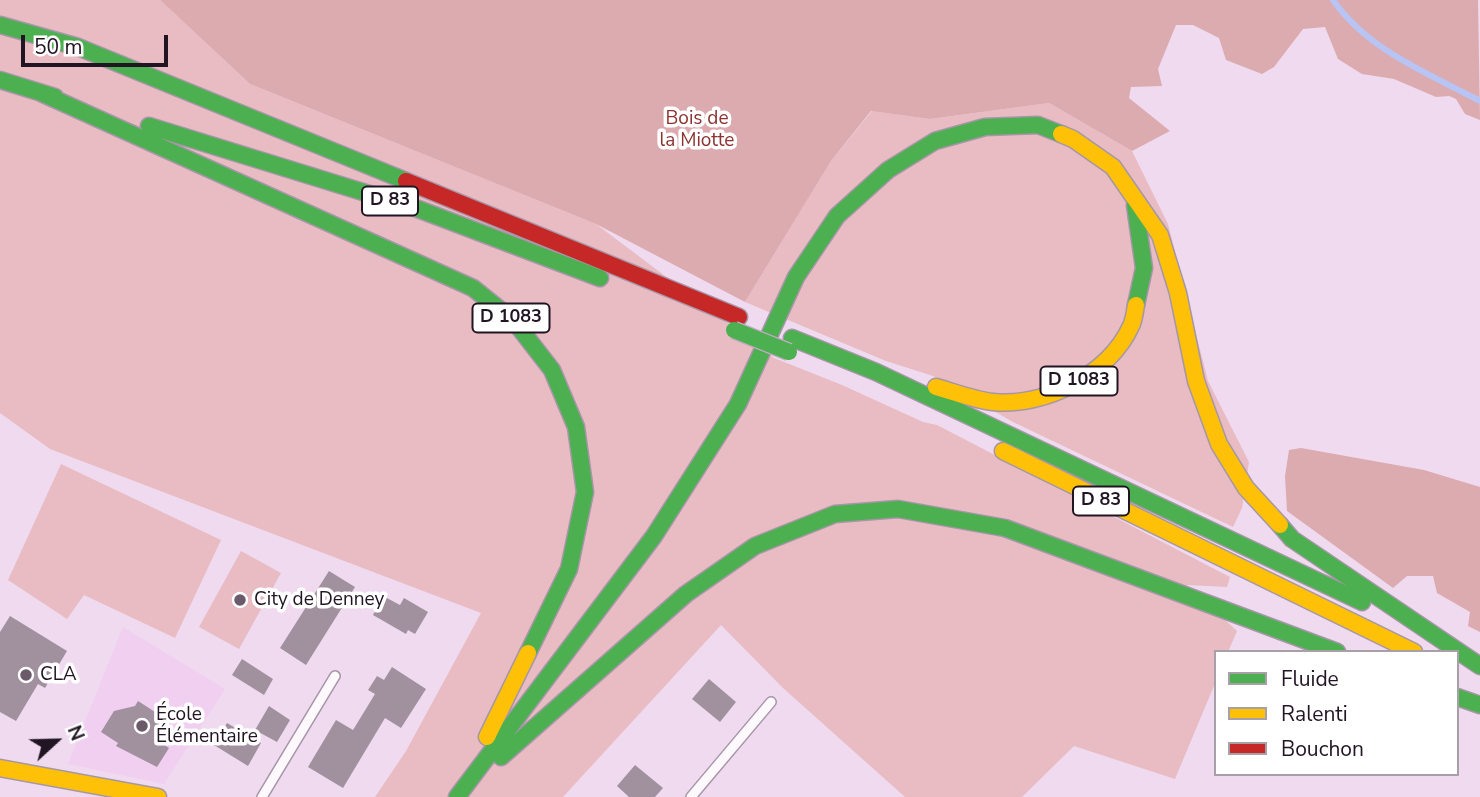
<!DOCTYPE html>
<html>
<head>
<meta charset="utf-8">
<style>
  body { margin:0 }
  #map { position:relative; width:1480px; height:797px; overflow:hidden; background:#efdaef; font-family:"Nunito Sans",sans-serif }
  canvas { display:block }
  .legend { position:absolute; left:1214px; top:650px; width:245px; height:126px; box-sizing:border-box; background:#fff; border:2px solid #a7a1a7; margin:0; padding:9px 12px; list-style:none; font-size:21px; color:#221523 }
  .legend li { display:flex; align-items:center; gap:14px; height:35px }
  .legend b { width:35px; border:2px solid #a7a1a7 }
  .north { position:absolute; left:21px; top:706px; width:70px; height:70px; -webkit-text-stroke:5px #fff; paint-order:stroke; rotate:68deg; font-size:19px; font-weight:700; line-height:28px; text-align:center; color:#221523 }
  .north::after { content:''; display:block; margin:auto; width:24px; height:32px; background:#221523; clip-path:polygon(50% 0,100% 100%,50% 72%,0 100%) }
  .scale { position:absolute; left:21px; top:35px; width:147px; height:32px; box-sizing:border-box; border:4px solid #221523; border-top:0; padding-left:9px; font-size:21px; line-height:24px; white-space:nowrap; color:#221523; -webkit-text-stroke:5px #fff; paint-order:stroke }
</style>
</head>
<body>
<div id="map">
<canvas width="1480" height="797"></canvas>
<ul class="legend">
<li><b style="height:9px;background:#4caf50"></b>Fluide</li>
<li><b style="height:9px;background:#ffc107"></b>Ralenti</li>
<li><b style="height:9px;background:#c62828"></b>Bouchon</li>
</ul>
<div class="north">N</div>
<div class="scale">50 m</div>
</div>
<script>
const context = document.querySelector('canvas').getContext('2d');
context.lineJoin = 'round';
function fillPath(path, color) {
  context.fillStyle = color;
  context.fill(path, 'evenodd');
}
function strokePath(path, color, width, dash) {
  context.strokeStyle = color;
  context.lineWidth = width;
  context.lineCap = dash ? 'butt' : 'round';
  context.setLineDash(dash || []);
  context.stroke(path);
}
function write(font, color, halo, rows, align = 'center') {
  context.font = font + ' "Nunito Sans",sans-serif';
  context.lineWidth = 7;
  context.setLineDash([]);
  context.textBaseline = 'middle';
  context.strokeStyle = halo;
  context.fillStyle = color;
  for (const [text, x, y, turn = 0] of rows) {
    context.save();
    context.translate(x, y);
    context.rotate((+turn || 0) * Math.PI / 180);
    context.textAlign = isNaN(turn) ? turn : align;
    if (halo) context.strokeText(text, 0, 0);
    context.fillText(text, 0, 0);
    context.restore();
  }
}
const built = new Path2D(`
  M 123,627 L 225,689 L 164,784 L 68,764 Z`);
const green = new Path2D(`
  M 0,0 L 160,0 L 250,84 L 596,224 L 774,358 L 842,385 L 923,422 L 937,425 L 1230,577 L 1227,587 L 1187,585 L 1237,631 L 1228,652 L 1216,652 L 1216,681 L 1175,779 L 1074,746 L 1022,797 L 905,797 L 783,688 L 721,625 L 563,797 L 375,797 L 406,751 L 481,613 L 50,449 L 0,413 Z
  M 1049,103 L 1132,151 L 1168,224 L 1208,381 L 1249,462 L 1242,508 L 1233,527 L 1013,422 L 933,376 L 886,361 L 745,302 L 831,161 L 872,111 L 930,119 Z
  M 61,464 L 221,540 L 175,638 L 84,595 L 67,619 L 8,580 Z
  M 241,551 L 281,573 L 239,649 L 199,627 Z`);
const forest = new Path2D(`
  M 160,0 L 1478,0 L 1480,120 L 1465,114 L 1456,99 L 1449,96 L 1436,97 L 1394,79 L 1362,74 L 1338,59 L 1325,27 L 1303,29 L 1274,67 L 1262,74 L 1226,60 L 1219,38 L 1193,25 L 1176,25 L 1158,69 L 1162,86 L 1131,87 L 1129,98 L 1170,131 L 1132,151 L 1049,103 L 930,119 L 871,111 L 831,161 L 745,302 L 596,224 L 250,84 Z
  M 1301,448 L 1424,470 L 1480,487 L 1480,632 L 1468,626 L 1470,612 L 1437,593 L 1433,576 L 1407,576 L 1393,588 L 1287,511 L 1285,476 L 1289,450 Z`);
const stream = new Path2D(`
  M 1333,0 C 1368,50 1427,73 1480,101`);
const building = new Path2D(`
  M 329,571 L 355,587 L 306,665 L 280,648 Z
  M 383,596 L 400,605 L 404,598 L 428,612 L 415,634 L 408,630 L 406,634 L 373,615 Z
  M 10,616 L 67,651 L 45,688 L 38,684 L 16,721 L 0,712 L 0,632 Z
  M 242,659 L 273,679 L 264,695 L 232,675 Z
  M 392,667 L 426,689 L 401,728 L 385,718 L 343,788 L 308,767 L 336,720 L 353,730 L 375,694 L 368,690 L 377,676 L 384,680 Z
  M 709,679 L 736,702 L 720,722 L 692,699 Z
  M 138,701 L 166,719 L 154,738 L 169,748 L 157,767 L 116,746 L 118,743 L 101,732 L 114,711 L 135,706 Z
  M 269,706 L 290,720 L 277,742 L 255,730 Z
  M 227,723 L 261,743 L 248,766 L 214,745 Z
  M 635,765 L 663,788 L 655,797 L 629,797 L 617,786 Z`);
const lane = new Path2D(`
  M 262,797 L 335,676
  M 691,797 L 771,702`);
const fast = new Path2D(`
  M 0,25 L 78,47 L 406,181
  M 0,80 L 55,97
  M 39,92 L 473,288 L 514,321 L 552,370 L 576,427 L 585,492 L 569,569 L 528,653
  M 149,126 L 418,209 L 600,278
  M 1135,205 L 1144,268 L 1136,305
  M 792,338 L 876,372 L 1362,602
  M 1280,525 L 1292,539 L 1480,666
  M 1457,697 L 1480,705
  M 501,757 L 686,594 L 755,546 L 835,514 L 898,509 L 1005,528 L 1337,652
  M 457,797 L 654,536 L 738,404 L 796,277 L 837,216 L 888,170 L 935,141 L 985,127 L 1038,125 L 1061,134`);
const slow = new Path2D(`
  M 1061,134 L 1073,139 L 1113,167 L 1160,235 L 1178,293 L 1196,381 L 1219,444 L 1246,488 L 1280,525
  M 936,387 C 954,392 974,400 993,402 C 1046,407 1109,374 1131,326 C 1134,320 1135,311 1136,305
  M 1003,451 L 1414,652
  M 487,737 L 528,653
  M 0,768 L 158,797`);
const jam = new Path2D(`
  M 406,181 L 739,317`);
const fastBridge = new Path2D(`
  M 734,330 L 789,352`);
const markers = [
  [240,600,7,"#6a5a6a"],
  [26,675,7,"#6a5a6a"],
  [142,726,7,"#6a5a6a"]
];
const shields = [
  [390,201,56],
  [511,318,77],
  [1079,381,77],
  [1101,501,56]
];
const shieldNames = [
  ["D 83",390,201],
  ["D 1083",511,318],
  ["D 1083",1079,381],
  ["D 83",1101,501]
];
const parkNames = [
  ["Bois de",697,119],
  ["la Miotte",697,141]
];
const poiNames = [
  ["City de Denney",254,600],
  ["CLA",40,675],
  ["École",156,715],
  ["Élémentaire",156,737]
];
fillPath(built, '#f1cff1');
fillPath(green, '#e8bcc2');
fillPath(forest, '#dcabb0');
strokePath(stream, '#b7c4f4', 6);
fillPath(building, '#a1909e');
strokePath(lane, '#a696a7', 12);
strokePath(fast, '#a696a7', 19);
strokePath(slow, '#a696a7', 19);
strokePath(jam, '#a696a7', 19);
strokePath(lane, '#fdf9fd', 9);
strokePath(fast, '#4caf50', 16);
strokePath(slow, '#ffc107', 16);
strokePath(jam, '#c62828', 16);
strokePath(fastBridge, '#bfaac0', 19, []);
strokePath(fastBridge, '#4caf50', 16);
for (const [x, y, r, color] of markers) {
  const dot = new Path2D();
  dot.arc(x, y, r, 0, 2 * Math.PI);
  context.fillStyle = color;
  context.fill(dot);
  strokePath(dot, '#fff', 2.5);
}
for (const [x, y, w] of shields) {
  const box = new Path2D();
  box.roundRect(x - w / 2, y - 14.5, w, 29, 5);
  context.fillStyle = '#fff';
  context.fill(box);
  strokePath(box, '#221523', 2);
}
write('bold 18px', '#221523', null, shieldNames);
write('19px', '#8b3330', '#fff', parkNames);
write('19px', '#221523', '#fff', poiNames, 'left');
</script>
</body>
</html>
